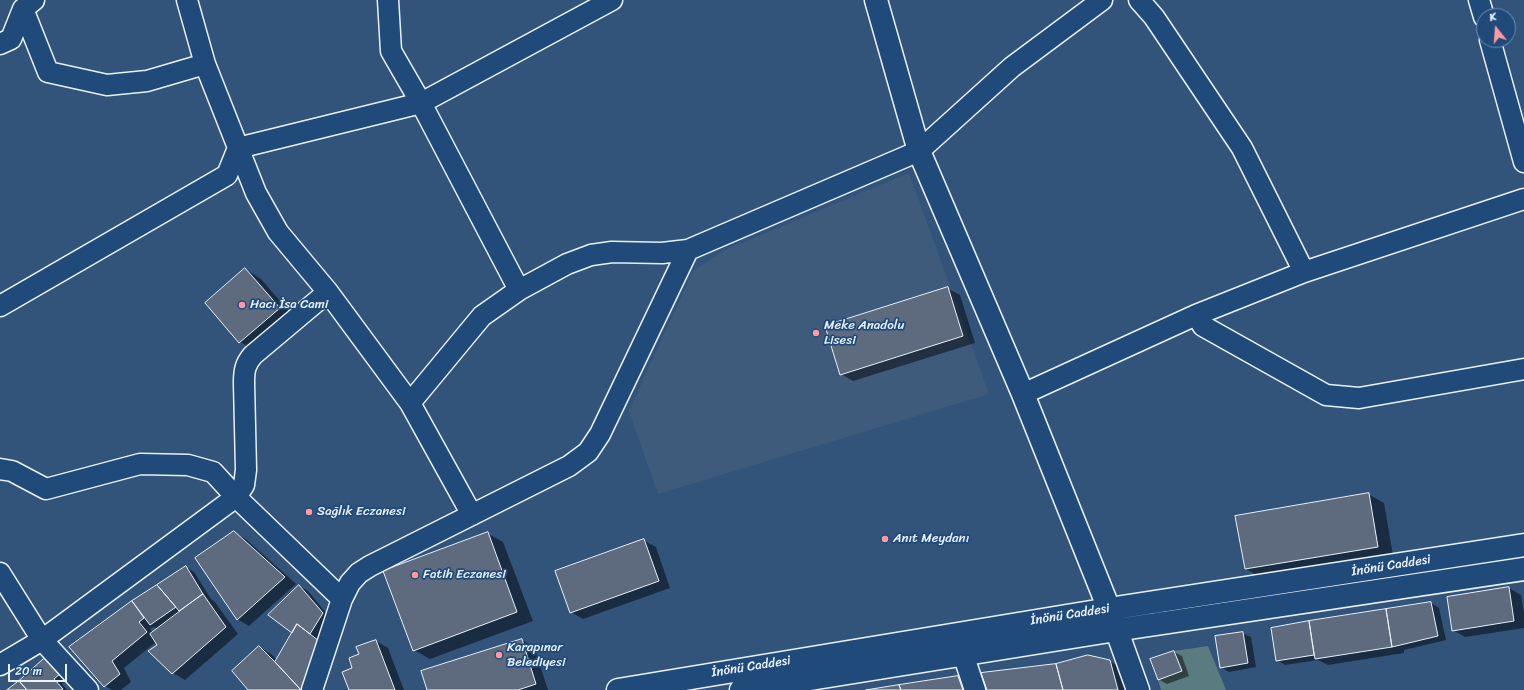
<!DOCTYPE html>
<html>
<head>
<meta charset="utf-8">
<style>
  body { margin:0 }
  #map { position:relative; width:1524px; height:690px; overflow:hidden; background:#32547b; font-family:Sriracha,sans-serif }
  canvas { display:block }
  .north { position:absolute; left:1476px; top:8px; width:40px; height:40px; box-sizing:border-box; background:#1f4a7a; border:1px solid #6f8dac; border-radius:50%; rotate:343deg; font-size:11px; font-weight:700; line-height:16px; text-align:center; color:#e8f1f8 }
  .north::after { content:''; display:block; margin:auto; width:14px; height:18px; background:#ff9aa2; clip-path:polygon(50% 0,100% 100%,50% 72%,0 100%) }
  .scale { position:absolute; left:8px; top:664px; width:59px; height:18px; box-sizing:border-box; border:2px solid #e8f1f8; border-top:0; padding-left:5px; font-size:12px; line-height:14px; white-space:nowrap; color:#e8f1f8; -webkit-text-stroke:3px #1f4a7a; paint-order:stroke }
</style>
</head>
<body>
<div id="map">
<canvas width="1524" height="690"></canvas>
<div class="north">K</div>
<div class="scale">20 m</div>
</div>
<script>
const context = document.querySelector('canvas').getContext('2d');
context.lineJoin = 'round';
function fillPath(path, color) {
  context.fillStyle = color;
  context.fill(path, 'evenodd');
}
function strokePath(path, color, width, dash) {
  context.strokeStyle = color;
  context.lineWidth = width;
  context.lineCap = dash ? 'butt' : 'round';
  context.setLineDash(dash || []);
  context.stroke(path);
}
function write(font, color, halo, rows, align = 'center') {
  context.font = font + ' Sriracha,sans-serif';
  context.lineWidth = 3.5;
  context.setLineDash([]);
  context.textBaseline = 'middle';
  context.strokeStyle = halo;
  context.fillStyle = color;
  for (const [text, x, y, turn = 0] of rows) {
    context.save();
    context.translate(x, y);
    context.rotate((+turn || 0) * Math.PI / 180);
    context.textAlign = isNaN(turn) ? turn : align;
    if (halo) context.strokeText(text, 0, 0);
    context.fillText(text, 0, 0);
    context.restore();
  }
}
const built = new Path2D(`
  M 909,173 L 989,394 L 658,494 L 629,411 L 693,271 L 723,251 Z`);
const green = new Path2D(`
  M 1208,646 L 1226,690 L 1161,690 L 1158,680 L 1182,671 L 1174,651 Z`);
const shadow = new Path2D(`
  M 245,269 L 261,279 L 295,318 L 256,351 L 240,342 Z
  M 947,288 L 960,295 L 975,343 L 853,381 L 841,374 Z
  M 1368,494 L 1384,503 L 1393,555 L 1262,578 L 1246,569 Z
  M 234,532 L 247,540 L 296,584 L 249,626 L 237,619 Z
  M 487,533 L 503,542 L 533,621 L 430,659 L 414,650 Z
  M 643,540 L 656,547 L 670,588 L 583,619 L 571,612 Z
  M 186,567 L 194,572 L 211,599 L 215,602 L 238,634 L 185,680 L 173,673 L 150,651 L 158,645 L 156,642 L 124,668 L 131,682 L 121,690 L 112,690 L 105,686 L 71,647 L 132,602 ZM 154,627 L 158,629 L 153,633 L 150,629 Z
  M 300,586 L 308,591 L 331,619 L 317,639 L 327,646 L 311,690 L 249,690 L 259,647 L 271,654 L 277,660 L 293,633 Z
  M 1509,588 L 1521,595 L 1524,613 L 1524,628 L 1465,637 L 1453,630 Z
  M 1431,603 L 1439,608 L 1446,640 L 1404,650 L 1404,653 L 1328,665 L 1318,660 L 1285,665 L 1277,660 L 1272,629 Z
  M 1242,633 L 1251,637 L 1256,667 L 1229,672 L 1221,667 Z
  M 522,640 L 534,647 L 548,690 L 429,690 Z
  M 376,641 L 388,648 L 404,690 L 350,690 L 354,668 L 360,655 Z
  M 1174,652 L 1182,656 L 1189,676 L 1167,684 L 1158,679 L 1152,660 Z
  M 47,658 L 69,678 L 62,684 L 67,690 L 9,690 Z
  M 1109,661 L 1122,668 L 1128,690 L 988,690 Z
  M 958,677 L 970,684 L 973,690 L 873,690 Z`);
const building = new Path2D(`
  M 245,268 L 280,308 L 239,343 L 205,303 Z
  M 948,287 L 963,336 L 840,375 L 825,326 Z
  M 1369,493 L 1378,547 L 1245,569 L 1235,516 Z
  M 234,531 L 285,577 L 237,620 L 195,558 Z
  M 488,532 L 517,612 L 413,651 L 383,571 Z
  M 644,539 L 659,581 L 570,613 L 555,571 Z
  M 186,566 L 203,594 L 179,611 L 157,585 Z
  M 157,585 L 176,607 L 150,625 L 132,601 Z
  M 299,585 L 323,613 L 310,634 L 297,624 L 292,633 L 268,615 Z
  M 1509,587 L 1514,621 L 1452,631 L 1447,597 Z
  M 203,594 L 226,627 L 172,674 L 148,651 L 157,645 L 150,634 Z
  M 132,601 L 144,618 L 139,622 L 147,632 L 112,661 L 120,674 L 104,687 L 69,647 Z
  M 1431,602 L 1438,636 L 1392,647 L 1386,609 Z
  M 1386,609 L 1392,647 L 1315,659 L 1309,621 Z
  M 1309,621 L 1314,655 L 1276,661 L 1271,628 Z
  M 297,624 L 319,641 L 301,690 L 275,662 Z
  M 1243,632 L 1248,663 L 1220,668 L 1215,636 Z
  M 522,639 L 536,684 L 518,690 L 427,690 L 421,671 Z
  M 376,640 L 395,690 L 349,690 L 342,672 L 352,668 L 349,658 L 359,654 L 356,647 Z
  M 259,646 L 275,662 L 301,690 L 248,690 L 232,671 Z
  M 1174,651 L 1182,671 L 1158,680 L 1150,659 Z
  M 1088,655 L 1110,660 L 1118,690 L 1063,690 L 1056,664 Z
  M 47,656 L 61,673 L 54,679 L 63,689 L 61,690 L 27,690 L 19,681 Z
  M 1056,664 L 1063,690 L 987,690 L 981,673 Z
  M 958,676 L 963,690 L 901,690 L 899,685 Z
  M 19,681 L 27,690 L 7,690 Z
  M 899,685 L 901,690 L 866,690 Z`);
const street = new Path2D(`
  M 187,0 L 205,64 L 256,193 L 278,232 L 328,292 L 410,403 L 472,515
  M 388,0 L 391,51 L 421,103 L 519,290
  M 1139,0 L 1154,17 L 1242,148 L 1304,272
  M 1479,0 L 1484,17
  M 23,9 L 48,72 L 107,85 L 147,81 L 205,64
  M 1490,40 L 1524,162
  M 0,44 L 11,39 L 23,9 L 34,0
  M 328,292 L 253,355 C 245,364 244,371 244,383 L 246,470 L 244,485 L 236,497 L 342,599
  M 0,306 L 227,175 L 238,148 L 421,103 L 612,0
  M 1196,315 L 1304,272 L 1524,199
  M 1023,394 L 1196,315 L 1203,326 L 1326,395 L 1359,398 L 1524,369
  M 410,403 L 482,316 L 519,290 L 567,264 L 591,255 L 612,252 L 662,253 L 688,250
  M 0,469 L 12,471 L 46,489 L 140,464 L 188,465 L 213,472 L 236,497 L 42,640 L 0,665
  M 0,573 L 42,640 L 88,690
  M 963,654 L 975,690
  M 312,690 L 342,599 L 350,583 L 359,573 L 370,566 L 569,466 L 588,452 L 600,434 L 688,250 L 919,151 L 1012,67 L 1102,0`);
const secondary = new Path2D(`
  M 876,0 L 919,151 L 1023,394 L 1109,609 L 1138,690
  M 618,690 L 1109,609 L 1524,545
  M 741,690 L 1116,630 L 1524,569`);
const markers = [
  [242,305,4,"#ff9aa2"],
  [816,333,4,"#ff9aa2"],
  [309,512,4,"#ff9aa2"],
  [885,539,4,"#ff9aa2"],
  [415,575,4,"#ff9aa2"],
  [499,655,4,"#ff9aa2"]
];
const poiNames = [
  ["Hacı İsa Cami",250,305],
  ["Meke Anadolu",824,326],
  ["Lisesi",824,341],
  ["Sağlık Eczanesi",317,512],
  ["Anıt Meydanı",893,539],
  ["Fatih Eczanesi",423,575],
  ["Karapınar",507,648],
  ["Belediyesi",507,663]
];
const streetNames = [
  ["İnönü Caddesi",1391,566,-9],
  ["İnönü Caddesi",1070,615,-9],
  ["İnönü Caddesi",751,667,-9]
];
fillPath(built, '#3f5b7c');
fillPath(green, '#5a7b7f');
fillPath(shadow, '#0007');
fillPath(building, '#5e6b7e');
strokePath(building, '#e8f1f8', 1);
strokePath(street, '#e8f1f8', 23);
strokePath(secondary, '#e8f1f8', 25);
strokePath(street, '#1f4a7a', 20);
strokePath(secondary, '#1f4a7a', 22);
for (const [x, y, r, color] of markers) {
  const dot = new Path2D();
  dot.arc(x, y, r, 0, 2 * Math.PI);
  context.fillStyle = color;
  context.fill(dot);
  strokePath(dot, '#1f4a7a', 1.5);
}
write('13px', '#e8f1f8', '#1f4a7a', poiNames, 'left');
write('13px', '#e8f1f8', '#1f4a7a', streetNames);
</script>
</body>
</html>
